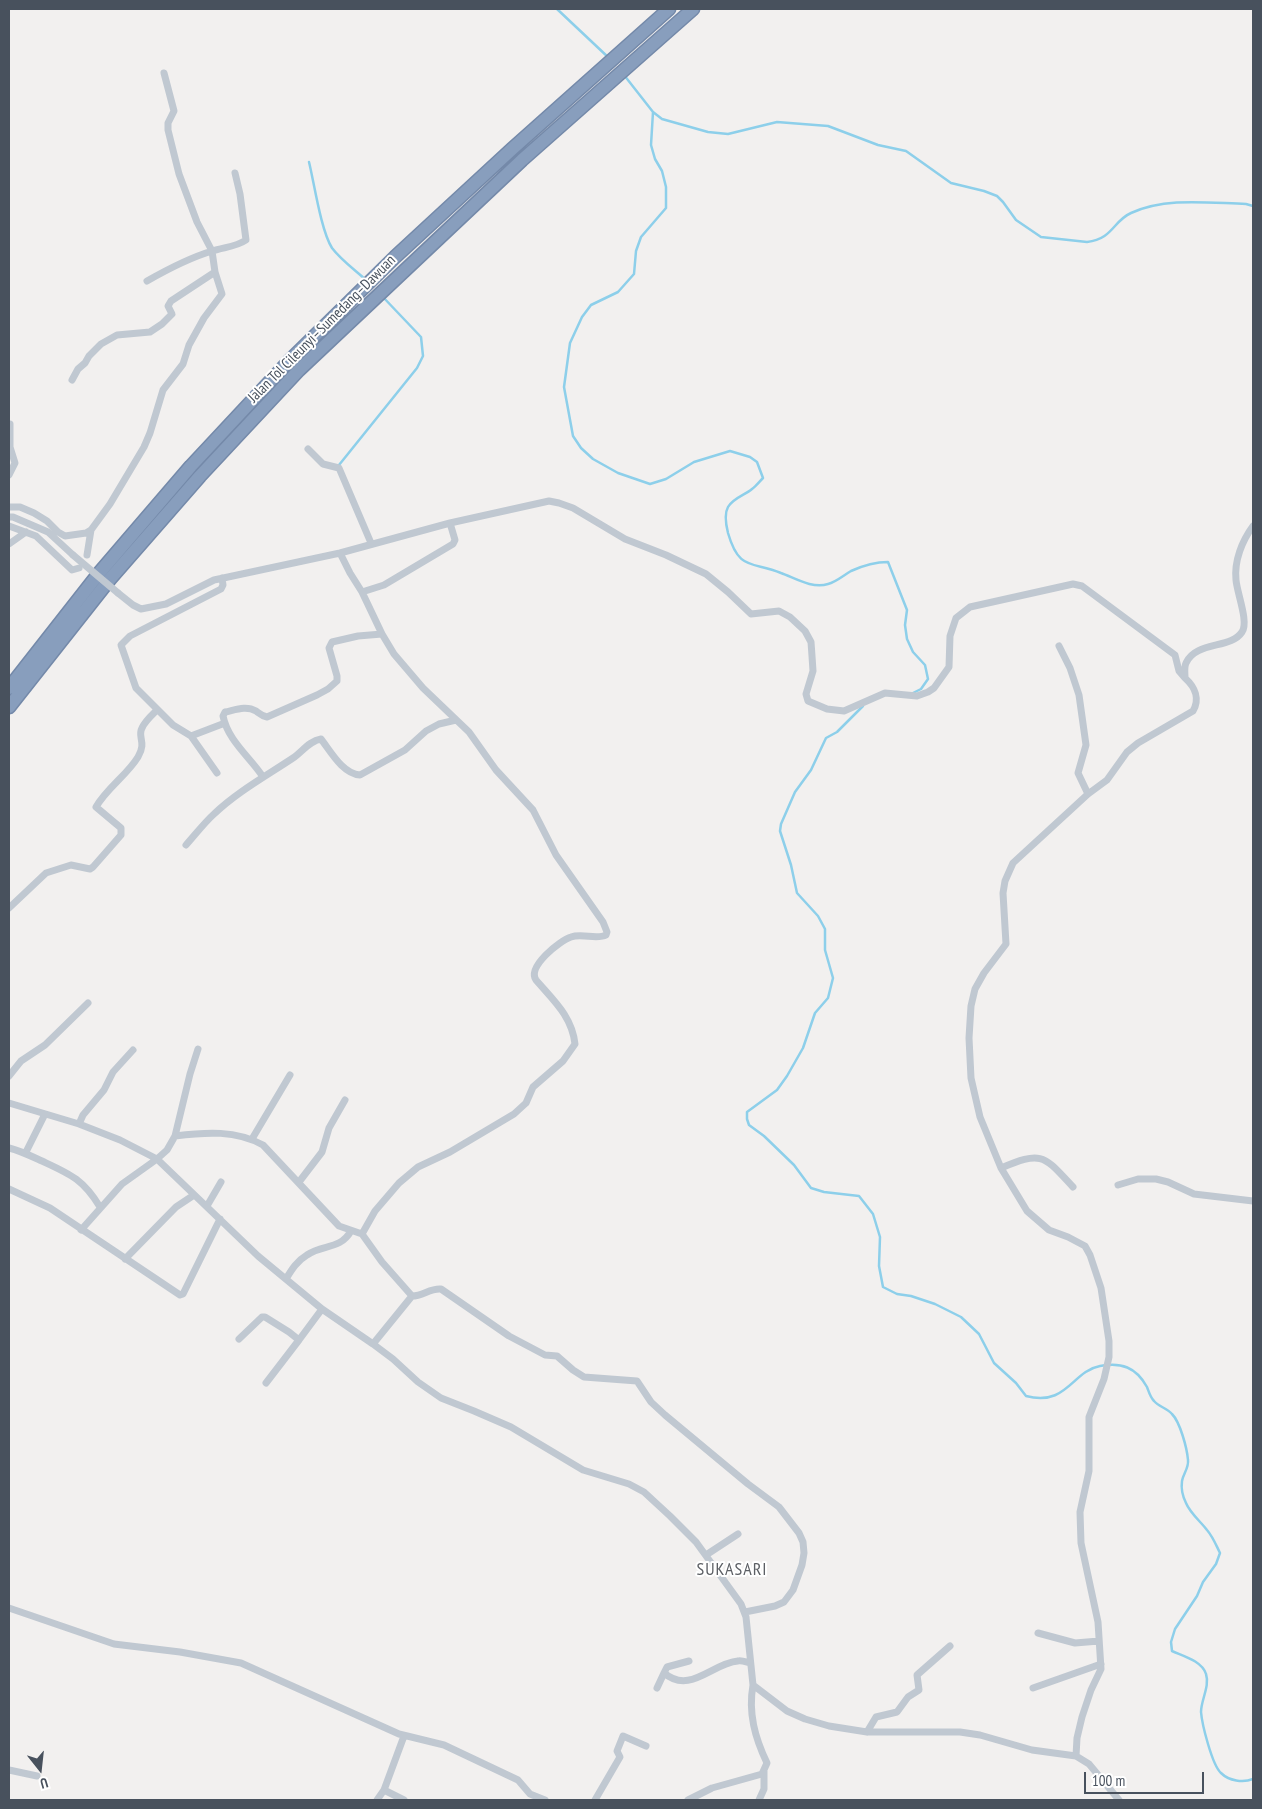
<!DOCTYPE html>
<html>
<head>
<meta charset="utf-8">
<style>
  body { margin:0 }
  #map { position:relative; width:1262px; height:1809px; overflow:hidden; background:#f2f0ef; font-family:"PT Sans Narrow",sans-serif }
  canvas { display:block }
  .frame { position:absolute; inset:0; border:10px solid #48515d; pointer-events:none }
  .north { position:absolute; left:15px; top:1744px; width:50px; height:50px; -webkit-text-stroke:4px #fff; paint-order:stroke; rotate:164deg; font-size:14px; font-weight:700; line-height:20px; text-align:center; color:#48515d }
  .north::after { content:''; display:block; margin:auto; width:18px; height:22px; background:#48515d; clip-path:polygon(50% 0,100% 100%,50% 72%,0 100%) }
  .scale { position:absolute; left:1084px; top:1772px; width:120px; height:22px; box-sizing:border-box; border:2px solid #48515d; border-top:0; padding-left:6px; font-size:15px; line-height:18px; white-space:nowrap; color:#48515d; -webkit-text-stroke:4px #fff; paint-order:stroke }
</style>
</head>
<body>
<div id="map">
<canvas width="1262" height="1809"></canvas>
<div class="frame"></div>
<div class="north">U</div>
<div class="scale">100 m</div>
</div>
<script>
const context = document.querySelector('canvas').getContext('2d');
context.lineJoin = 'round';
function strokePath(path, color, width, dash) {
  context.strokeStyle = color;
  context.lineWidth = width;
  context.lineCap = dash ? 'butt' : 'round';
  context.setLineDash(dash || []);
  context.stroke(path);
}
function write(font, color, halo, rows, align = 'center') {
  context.font = font + ' "PT Sans Narrow",sans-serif';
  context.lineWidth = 4;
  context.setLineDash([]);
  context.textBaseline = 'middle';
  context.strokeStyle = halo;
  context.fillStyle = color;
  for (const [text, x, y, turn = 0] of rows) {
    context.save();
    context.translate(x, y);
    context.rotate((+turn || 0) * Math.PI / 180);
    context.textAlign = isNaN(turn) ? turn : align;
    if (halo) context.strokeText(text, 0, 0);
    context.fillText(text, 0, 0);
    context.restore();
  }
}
const stream = new Path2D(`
  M 557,9 L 609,58
  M 624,75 L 653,112 L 662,119 L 708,132 L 728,134 L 777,122 L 828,126 L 878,145 L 906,151 L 951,183 L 984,191 L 997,196 L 1003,202 L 1016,220 L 1041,237 L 1087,242 C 1113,239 1113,221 1131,213 C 1166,197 1208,203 1246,204 L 1253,206
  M 653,112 L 651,145 L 655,159 L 662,171 L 666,187 L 666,208 L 641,237 L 636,251 L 634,274 L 618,292 L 591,305 L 582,317 L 570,343 L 564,387 L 573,436 L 581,448 L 593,459 L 618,473 L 650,484 L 666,479 L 694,462 L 730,451 L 750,457 L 757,462 L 763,478 C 759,482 756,486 752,489 C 745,495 733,498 728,507 C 724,514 726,525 728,533 C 739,571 751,561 781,573 C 795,578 812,589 828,584 C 836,582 844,575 851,571 C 862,566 876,562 888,562 L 907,610 L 905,625 L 907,639 L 913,652 L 925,665 L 928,679 L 921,689 L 913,693
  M 309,162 C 314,182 321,231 332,248 C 341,260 355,270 366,280
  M 339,465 L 417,368 L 423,356 L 421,337 L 382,296
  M 863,706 L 837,732 L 826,738 L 811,770 L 795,792 L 781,824 L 780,831 L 791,865 L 797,893 L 818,916 L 825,929 L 825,950 L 833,978 L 828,998 L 815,1013 L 803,1048 L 787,1076 L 777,1090 L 747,1112 L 747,1119 L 749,1125 L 764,1136 L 794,1165 L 811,1188 L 824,1192 L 859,1196 L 873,1214 L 880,1237 L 879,1266 L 883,1287 L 897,1294 L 911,1296 L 935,1304 L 961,1317 L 979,1334 L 994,1363 L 1016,1383 L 1026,1396 C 1067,1407 1072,1371 1100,1366 C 1121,1362 1136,1367 1147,1387 C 1149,1392 1150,1397 1154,1401 C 1159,1407 1167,1408 1172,1414 C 1180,1422 1187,1448 1188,1460 C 1189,1468 1183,1474 1182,1481 C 1181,1488 1183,1497 1186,1503 C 1190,1513 1201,1522 1207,1530 C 1213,1537 1216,1545 1220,1553 L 1216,1564 L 1203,1582 L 1197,1596 L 1175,1629 L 1171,1642 L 1172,1651 C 1183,1656 1202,1661 1206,1674 C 1210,1686 1201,1700 1201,1712 C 1202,1724 1212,1765 1221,1773 C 1229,1781 1243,1783 1253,1779`);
const minor = new Path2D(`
  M 147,281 C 168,269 189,258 212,251 C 224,247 236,247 246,240 L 240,194 L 235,173
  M 72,380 L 78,369 L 85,363 L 89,356 L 101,344 L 117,335 L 150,332 L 162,324 L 172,314 L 168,306 L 171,301 L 215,272
  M 308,449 L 323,464 L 339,468 L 371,543
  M 9,475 L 15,463 L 10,447 L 10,424
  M 9,507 L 20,507 L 34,513 L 47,521 L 58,532 L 65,536 L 86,533 L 91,530 L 110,504 L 144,447 L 150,433 L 163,390 L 183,364 L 189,345 L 204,318 L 222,294 L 215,272 L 212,251 L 197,222 L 179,174 L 168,130 L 168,123 L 174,111 L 164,73
  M 9,517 L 13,517 L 48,532 L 73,555
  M 9,526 L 36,536 L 72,570 L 79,568
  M 9,544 L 26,532
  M 340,553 L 350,573 L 362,592 L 382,634
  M 87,555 L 91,530
  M 222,578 L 223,585 L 221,589 L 130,636 L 121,645 L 136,688 L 173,725 L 191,736 L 225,723
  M 362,592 L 384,585 L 453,544 L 455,540 L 450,523
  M 118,593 L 133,605 L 141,609 L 166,604 L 214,580 L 340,553 L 450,523 L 549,501 L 559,503 L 573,508 L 625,539 L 666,555 L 706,574 L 728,592 L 751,614 L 779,611 L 790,617 L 805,631 L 811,642 L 812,656 L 813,671 L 806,694 L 808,701 L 827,709 L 844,711 L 885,693 L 917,696 L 928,692 L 934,688 L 949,667 L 950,636 L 956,618 L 970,607 L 1073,584 L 1082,586 L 1175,655 L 1179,671 L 1185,678
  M 1059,646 L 1070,668 L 1079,695 L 1086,745 L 1078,773 L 1088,794
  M 191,736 L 217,773
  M 263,777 C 250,757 228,741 223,716 L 225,712 C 235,710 246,705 256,711 C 260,714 262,716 267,717 L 317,695 L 328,689 L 337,681 L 337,676 L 329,648 L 332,642 L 358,636 L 382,634 L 394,654 L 423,688 L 469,732 L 496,770 L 533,810 L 556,855 L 603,922 L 607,932 L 606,935 C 597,940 582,933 571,937 C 559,941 527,967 536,980 C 553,1000 572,1016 575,1044 L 563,1061 L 533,1087 L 526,1103 L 514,1114 L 450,1152 L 418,1167 L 399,1183 L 375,1211 L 362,1234
  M 186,845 C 195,835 204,823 214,814 C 237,792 266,776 293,758 C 302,752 309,741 321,739 C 331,752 343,774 360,775 L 405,750 L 426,731 L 439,724 L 456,720
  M 9,908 L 46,873 L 71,865 L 90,869 L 93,867 L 121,835 L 121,828 L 96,807 C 107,788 127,775 138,757 C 147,742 137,737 142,728 C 145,721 152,715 157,710
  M 9,1076 L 21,1061 L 45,1045 L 88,1003
  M 9,1103 L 79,1124 L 120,1140 L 157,1159 L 258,1256 L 322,1309 L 373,1344 L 393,1359 L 418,1382 L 441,1398 L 474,1411 L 511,1427 L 583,1470 L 629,1484 L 644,1492 L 670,1516 L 696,1542 L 741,1604 L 746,1617 L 753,1685 L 787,1711 L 805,1719 L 829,1726 L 867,1732 L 960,1732 L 980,1735 L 1032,1750 L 1076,1756 L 1089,1764 L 1119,1800
  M 79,1124 L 83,1115 L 104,1090 L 113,1072 L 133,1050
  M 175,1136 L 190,1074 L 198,1049
  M 252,1139 L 290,1075
  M 9,1148 C 21,1151 31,1156 42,1161 C 70,1174 83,1179 100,1207
  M 26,1152 L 45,1114
  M 1001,1168 C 1043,1150 1044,1156 1073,1187
  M 299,1182 L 322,1152 L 329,1128 L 345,1100
  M 1118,1185 L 1138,1179 L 1156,1179 L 1168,1182 L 1194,1194 L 1253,1201
  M 9,1189 L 50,1208 L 180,1295 L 183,1294 L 220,1219
  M 207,1206 L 221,1182
  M 81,1230 L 122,1184 L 157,1159 L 167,1150 L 175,1136 C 206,1132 236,1130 263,1145 L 339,1226 L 362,1234 L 382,1262 L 412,1296 C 423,1296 430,1288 441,1289 L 509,1336 L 545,1355 L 557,1356 L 573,1370 L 584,1377 L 637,1381 L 651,1402 L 665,1415 L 748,1484 L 779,1507 L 799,1533 L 803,1542 L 804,1553 L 802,1565 L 793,1590 L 784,1602 L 775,1606 L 745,1612
  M 125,1259 L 176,1207 L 194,1195
  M 286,1279 C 292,1269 297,1261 307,1255 C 323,1244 340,1250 351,1231
  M 239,1339 L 262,1317 L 265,1317 L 289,1332 L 299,1340 L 322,1309
  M 373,1344 L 412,1296
  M 266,1383 L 299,1340
  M 706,1555 L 738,1534
  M 9,1608 L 114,1644 L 180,1652 L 241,1663 L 399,1734 L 444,1745 L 518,1780 L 530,1794 L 545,1800
  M 1038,1633 L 1075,1643 L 1099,1641
  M 689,1661 L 667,1667 L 664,1673 C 690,1695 712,1663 738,1661 C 741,1660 746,1662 750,1663
  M 657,1688 L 664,1673
  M 1033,1688 L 1101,1664
  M 867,1732 L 876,1717 L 897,1712 L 908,1697 L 919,1690 L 917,1675 L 950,1646
  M 1076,1756 L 1077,1738 L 1082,1717 L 1091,1690 L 1101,1669 L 1098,1622 L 1081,1543 L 1080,1512 L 1089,1471 L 1089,1417 L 1104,1379 L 1109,1357 L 1109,1341 L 1101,1288 L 1090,1255 L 1085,1246 L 1068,1237 L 1049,1230 L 1027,1211 L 1001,1168 L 980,1117 L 971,1078 L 969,1038 L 971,1006 L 975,989 L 984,973 L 1006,944 L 1003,893 L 1005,881 L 1013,863 L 1088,794 L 1107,780 L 1127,752 L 1138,743 L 1193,711 C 1200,699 1195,687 1185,678 C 1185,673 1184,667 1186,663 C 1196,641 1231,649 1242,632 C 1249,622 1237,593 1236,580 C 1234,561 1242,541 1253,526
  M 9,1770 L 37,1776
  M 384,1790 L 404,1800
  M 377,1800 L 384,1790 L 404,1736
  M 595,1800 L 620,1757 L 617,1751 L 623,1736 L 646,1746
  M 688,1800 L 712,1788 L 762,1774 L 767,1763 C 755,1738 748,1713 753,1685
  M 759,1800 L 764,1789 L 764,1771`);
const motorway = new Path2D(`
  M 9,688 L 100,572 L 191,466 L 289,361 L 395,257 L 512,149 L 669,9
  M 9,707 L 110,579 L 200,476 L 299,370 L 522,160 L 693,9`);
const minorBridge = new Path2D(`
  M 73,555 L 118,593`);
const streetNames = [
  ["Jalan Tol Cileunyi–Sumedang–Dawuan",322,329,-45]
];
const quarterNames = [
  ["SUKASARI",732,1570]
];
strokePath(stream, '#8dcfea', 2.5);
strokePath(motorway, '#7489a9', 15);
strokePath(minor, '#c0c8d1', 7);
strokePath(motorway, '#889ebd', 12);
strokePath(minorBridge, '#c0c8d1', 7);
write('15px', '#48515d', '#fff', streetNames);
context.letterSpacing = '1px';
write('18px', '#5c5f64', '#fff', quarterNames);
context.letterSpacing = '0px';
</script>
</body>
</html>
